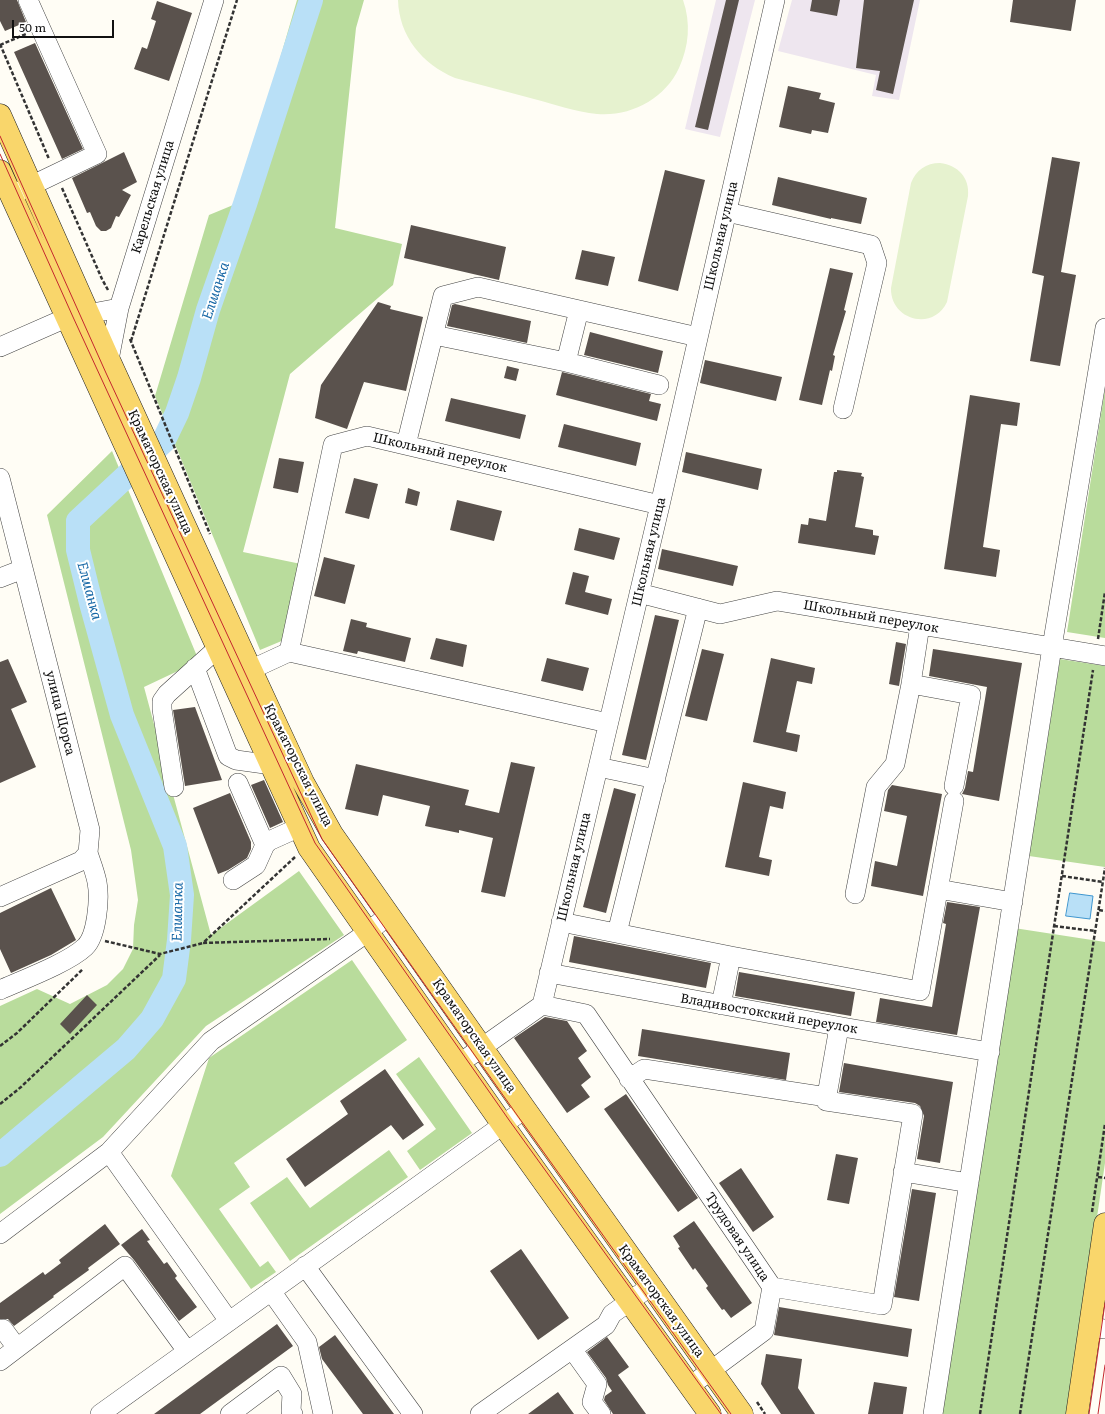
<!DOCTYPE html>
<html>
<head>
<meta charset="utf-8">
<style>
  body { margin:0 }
  #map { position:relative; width:1105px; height:1414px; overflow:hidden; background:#fffdf5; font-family:Literata,serif }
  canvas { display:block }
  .scale { position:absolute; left:12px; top:20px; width:102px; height:18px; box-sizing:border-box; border:2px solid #111; border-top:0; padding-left:5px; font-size:12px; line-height:14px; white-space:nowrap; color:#111; -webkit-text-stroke:3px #fff; paint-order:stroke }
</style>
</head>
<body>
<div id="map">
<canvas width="1105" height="1414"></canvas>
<div class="scale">50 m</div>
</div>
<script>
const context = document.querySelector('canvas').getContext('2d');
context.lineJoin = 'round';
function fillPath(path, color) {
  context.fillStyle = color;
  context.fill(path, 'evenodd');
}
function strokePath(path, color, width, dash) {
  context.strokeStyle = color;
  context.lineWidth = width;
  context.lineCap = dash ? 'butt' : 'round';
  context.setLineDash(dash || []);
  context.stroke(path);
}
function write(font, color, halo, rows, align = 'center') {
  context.font = font + ' Literata,serif';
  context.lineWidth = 4;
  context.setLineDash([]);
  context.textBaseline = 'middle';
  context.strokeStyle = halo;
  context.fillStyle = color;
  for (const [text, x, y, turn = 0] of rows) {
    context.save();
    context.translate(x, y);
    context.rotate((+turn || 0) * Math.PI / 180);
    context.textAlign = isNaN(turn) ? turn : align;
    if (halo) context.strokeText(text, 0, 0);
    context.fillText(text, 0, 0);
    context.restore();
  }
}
const industrial = new Path2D(`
  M 716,0 L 755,0 L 720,137 L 685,129 Z
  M 792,0 L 920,0 L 899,100 L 872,96 L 876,75 L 778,51 Z`);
const forest = new Path2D(`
  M 297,0 L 364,0 L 356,28 L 335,228 L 402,244 L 393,285 L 290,374 L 243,552 L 301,564 L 284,640 L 260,650 L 155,396 L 209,215 L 238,203 Z
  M 1105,389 L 1105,638 L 1067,632 Z
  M 112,451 L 199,661 L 144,687 L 211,935 L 299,871 L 344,935 L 206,1026 L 103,1137 L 0,1214 L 0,1006 L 37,989 L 70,1004 L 107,985 L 123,969 L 133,949 L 134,925 L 138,900 L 131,850 L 47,515 Z
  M 1060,659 L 1105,666 L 1105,867 L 1029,856 Z
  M 1014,928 L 1105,942 L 1105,1163 L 1068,1414 L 941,1414 Z
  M 352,960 L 407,1040 L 234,1163 L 250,1187 L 219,1209 L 260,1267 L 268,1261 L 276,1272 L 251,1289 L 171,1176 L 209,1058 Z
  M 419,1057 L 472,1133 L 420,1170 L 407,1151 L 436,1129 L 396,1074 Z
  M 389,1150 L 408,1177 L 290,1261 L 250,1203 L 287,1177 L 310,1208 Z`);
const pitch = new Path2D(`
  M 398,0 L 683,0 C 691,23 689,46 679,68 C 665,99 630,117 597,114 C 576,112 554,104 534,99 C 508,92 481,85 455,78 C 422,64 399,36 398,0 Z
  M 940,163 C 958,165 970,178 968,196 L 947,302 C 933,332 890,320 891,288 L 911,183 C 916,170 926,163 940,163 Z`);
const water = new Path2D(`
  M 1070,893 L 1093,896 L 1090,919 L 1066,916 Z`);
const river = new Path2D(`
  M 0,1155 L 126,1049 L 152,1019 L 174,979 L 179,940 L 182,895 L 175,846 L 122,715 L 91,603 L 78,550 L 78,521 L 163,442 L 177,413 L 189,378 L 208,310 L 245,204 L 311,0`);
const building = new Path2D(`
  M 0,0 L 17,0 L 26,22 L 5,31 L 0,21 Z
  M 726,0 L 739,0 L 708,130 L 695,127 Z
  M 812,0 L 840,0 L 837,16 L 810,11 Z
  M 864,0 L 914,0 L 893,94 L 876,90 L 880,71 L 856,68 Z
  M 1013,0 L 1076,0 L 1071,31 L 1010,22 Z
  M 157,1 L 192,13 L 169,81 L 134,69 L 142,47 L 147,49 L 156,21 L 151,19 Z
  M 35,43 L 83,149 L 62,159 L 14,52 Z
  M 788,86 L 821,93 L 819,99 L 835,103 L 828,133 L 812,130 L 811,134 L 779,127 Z
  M 124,152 L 137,182 L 122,190 L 131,195 L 119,217 L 116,216 L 111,228 L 106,231 L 101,231 L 96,226 L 90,212 L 87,213 L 72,178 Z
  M 1052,157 L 1080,162 L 1061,272 L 1076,275 L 1060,366 L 1030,361 L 1044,276 L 1032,273 Z
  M 665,170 L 705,180 L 678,291 L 638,281 Z
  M 778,177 L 867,198 L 861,224 L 831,218 L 831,219 L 772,205 Z
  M 411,225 L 506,247 L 499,280 L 404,258 Z
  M 582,250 L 615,257 L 608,286 L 575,279 Z
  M 830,268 L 853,273 L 844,310 L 846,311 L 833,355 L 835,356 L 832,371 L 830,370 L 822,405 L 799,400 Z
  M 378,302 L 391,306 L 390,309 L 423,317 L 406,391 L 364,382 L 347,429 L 315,418 L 321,385 Z
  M 455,304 L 531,321 L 527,343 L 447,326 L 452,305 Z
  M 590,332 L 663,351 L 658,373 L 584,355 Z
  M 705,360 L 782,377 L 776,401 L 700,383 Z
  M 507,366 L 519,369 L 516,381 L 504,378 Z
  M 562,372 L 651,394 L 649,401 L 661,404 L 657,421 L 556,395 Z
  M 970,395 L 1020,403 L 1017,426 L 1001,424 L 983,547 L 1000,550 L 996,577 L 944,569 Z
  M 451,398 L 526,415 L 520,439 L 445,421 Z
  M 564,424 L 641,443 L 636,466 L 558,447 Z
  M 686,452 L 762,469 L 758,490 L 682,472 Z
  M 279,458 L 304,462 L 298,493 L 273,488 Z
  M 837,470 L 862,473 L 861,476 L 864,477 L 855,527 L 873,530 L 873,535 L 879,536 L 875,555 L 798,543 L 801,524 L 808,525 L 809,518 L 826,521 L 834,472 L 837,472 Z
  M 354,478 L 378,484 L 369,519 L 345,513 Z
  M 408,488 L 420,492 L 417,506 L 405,503 Z
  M 457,500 L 502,511 L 494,541 L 450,530 Z
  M 579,528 L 620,538 L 614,560 L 574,550 Z
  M 662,549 L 738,566 L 733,586 L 658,569 Z
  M 324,557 L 355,565 L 345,604 L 314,596 Z
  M 573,572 L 589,576 L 585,592 L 612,599 L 608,615 L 565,604 Z
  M 655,615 L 679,620 L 646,760 L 622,755 Z
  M 351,619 L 367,623 L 366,627 L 411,638 L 405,662 L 358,651 L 357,654 L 343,651 Z
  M 436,638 L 467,645 L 463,667 L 430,659 Z
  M 896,642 L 906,644 L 899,686 L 889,684 Z
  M 702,649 L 724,654 L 707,721 L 685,716 Z
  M 933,649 L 1022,663 L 999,801 L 962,794 L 965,788 L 968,771 L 973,772 L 987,687 L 929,676 Z
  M 547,658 L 589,668 L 583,691 L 541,681 Z
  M 771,658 L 815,668 L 812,684 L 797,681 L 786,732 L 800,735 L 797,752 L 753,742 Z
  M 8,659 L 27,702 L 11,709 L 36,767 L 0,783 L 0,662 Z
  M 195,707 L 222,780 L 185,786 L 173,710 Z
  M 511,762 L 535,767 L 505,897 L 481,892 L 493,838 L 459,830 L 459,833 L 425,826 L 430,806 L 383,795 L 378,816 L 345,809 L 356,764 L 469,790 L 465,805 L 499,813 Z
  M 264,780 L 283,822 L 270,828 L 251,785 Z
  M 743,782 L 786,792 L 783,809 L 770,806 L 759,857 L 772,860 L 769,876 L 725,867 Z
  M 892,785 L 942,794 L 923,896 L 871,886 L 875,861 L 897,866 L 907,816 L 884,811 L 888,790 Z
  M 614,788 L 636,794 L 606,913 L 583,907 Z
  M 230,793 L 251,842 L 251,849 L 247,858 L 228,870 L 218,874 L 193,808 Z
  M 51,888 L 76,940 L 51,955 L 11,973 L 0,949 L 0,913 Z
  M 947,902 L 980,907 L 957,1035 L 876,1022 L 880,998 L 932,1007 L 946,924 L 943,923 Z
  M 574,936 L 711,963 L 706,988 L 569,962 Z
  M 739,972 L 855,992 L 851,1016 L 735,996 Z
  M 87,995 L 97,1005 L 70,1034 L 60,1024 Z
  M 545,1017 L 567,1021 L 587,1051 L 578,1058 L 591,1077 L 581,1085 L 590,1097 L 567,1113 L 514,1038 Z
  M 642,1029 L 790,1053 L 786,1080 L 638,1056 Z
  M 844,1063 L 953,1082 L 940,1163 L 917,1159 L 924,1116 L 920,1106 L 915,1103 L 839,1092 Z
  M 385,1069 L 424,1125 L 403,1140 L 391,1125 L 305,1187 L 286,1159 L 348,1114 L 340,1101 Z
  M 626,1094 L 698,1198 L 678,1212 L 604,1109 Z
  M 836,1154 L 858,1158 L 849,1204 L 827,1200 Z
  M 741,1168 L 774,1217 L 753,1232 L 719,1183 Z
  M 912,1189 L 936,1193 L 919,1301 L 894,1297 Z
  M 694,1221 L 752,1303 L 731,1318 L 724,1309 L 722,1310 L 706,1288 L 708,1286 L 695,1268 L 693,1270 L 678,1248 L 680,1247 L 673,1236 Z
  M 105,1224 L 120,1244 L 88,1268 L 89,1270 L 53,1296 L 54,1297 L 14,1326 L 8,1319 L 0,1319 L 0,1303 L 43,1272 L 45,1275 L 61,1263 L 59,1260 Z
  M 142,1229 L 150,1240 L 147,1241 L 164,1264 L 167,1262 L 177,1276 L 175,1278 L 197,1307 L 179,1321 L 134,1260 L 121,1245 Z
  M 521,1249 L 569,1318 L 538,1340 L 490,1271 Z
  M 779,1307 L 912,1329 L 908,1357 L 774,1335 Z
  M 277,1324 L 293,1346 L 200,1414 L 154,1414 Z
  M 335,1335 L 394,1414 L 363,1414 L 322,1359 L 319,1347 Z
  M 607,1337 L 629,1367 L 618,1375 L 646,1414 L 613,1414 L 604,1400 L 605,1396 L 612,1391 L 608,1385 L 606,1378 L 587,1352 Z
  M 766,1354 L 802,1359 L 798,1388 L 815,1414 L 781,1414 L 761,1384 Z
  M 874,1382 L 907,1387 L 903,1414 L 868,1414 Z
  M 558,1392 L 574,1414 L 528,1414 Z`);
const path = new Path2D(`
  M 0,44 L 49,159
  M 0,45 L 26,34
  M 62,188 L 102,279 L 108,290
  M 130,339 L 210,534
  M 131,341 L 237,0
  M 1098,639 L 1105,592
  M 295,857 L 203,943 L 330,939
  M 1062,876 L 1103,882
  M 1099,910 L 1105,911
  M 1054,926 L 1095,931
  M 105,941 L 160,954 L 203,943
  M 0,1046 L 17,1033 L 83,969
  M 0,1104 L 21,1087 L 160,955
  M 1098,1177 L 1105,1178
  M 1092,1212 L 1105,1124
  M 757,1402 L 765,1414
  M 980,1414 L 1093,670
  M 1020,1414 L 1105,868`);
const minor = new Path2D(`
  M 18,192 L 97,154 L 28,0
  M 727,212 L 871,245 L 877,263 L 843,409
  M 434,335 L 566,362 L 659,385
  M 0,347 L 66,318 L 119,308
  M 566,362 L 579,310
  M 108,365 L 119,308 L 214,0
  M 406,445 L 443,296 L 478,287 L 698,337
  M 0,478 L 90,830 L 88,853 L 81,861 L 0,897
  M 0,578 L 23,569
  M 639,593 L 720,614 L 777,601 L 1105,656
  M 289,652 L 333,445 L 367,436 L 660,505
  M 195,668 L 228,756 L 236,760 L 272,765
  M 237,676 L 289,652 L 608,723
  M 911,684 L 920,625
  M 598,767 L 656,779
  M 238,783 L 265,845 L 269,841 L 300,827
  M 174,787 L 162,709 L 162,701 L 167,694 L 219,647
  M 233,880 L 256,865 L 265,845
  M 938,889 L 1013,902
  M 855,894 L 876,787 L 895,764 L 911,684 L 971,695 L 954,786
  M 561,922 L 731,956 L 721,1005
  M 617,933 L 698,608
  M 731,956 L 920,991 L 954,801
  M 549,973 L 848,1028 L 990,1052
  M 0,990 C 22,980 68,963 85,947 C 97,936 100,898 97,882 C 95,872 91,862 88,853
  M 542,1005 L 586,1014 L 772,1287 L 882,1305 L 913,1114 L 826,1101 L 839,1027
  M 460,1063 L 542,1005 L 660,505 L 775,0
  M 629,1079 L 644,1069 L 827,1097
  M 109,1152 L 229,1321
  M 903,1172 L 969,1183
  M 0,1234 L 109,1152 L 211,1041 L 368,932 L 389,915
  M 305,1266 L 413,1414
  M 271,1291 L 307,1342 L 323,1414
  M 1090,1327 L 1105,1329
  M 3,1329 L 17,1348
  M 572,1349 L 597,1384 L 592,1402 L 601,1414
  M 0,1361 L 125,1266 L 187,1351
  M 690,1386 L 764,1331 L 772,1287
  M 100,1414 L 525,1109
  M 230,1414 L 281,1376 L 292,1394 L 291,1411 L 293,1414
  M 480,1414 L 606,1325 L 612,1314 L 651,1286
  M 933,1414 L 1052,647 L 1105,328`);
const major = new Path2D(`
  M 0,115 L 109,360 L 251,670 L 303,782 L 332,834 L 525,1109 L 742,1414
  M 0,171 L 309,848 L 503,1125 L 710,1414
  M 1077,1414 L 1105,1224`);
const tram = new Path2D(`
  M 0,136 L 106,373 L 322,839 L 517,1115 L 731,1414
  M 0,154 L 73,317 L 315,843 L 509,1120 L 721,1414
  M 1089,1414 L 1105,1303
  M 1098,1414 L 1105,1365`);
const streetNames = [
  ["Карельская улица",153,197,-73],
  ["Школьная улица",721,236,-77],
  ["Школьный переулок",440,453,13],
  ["Краматорская улица",160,472,65],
  ["Школьная улица",649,552,-77],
  ["Школьный переулок",871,617,10],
  ["улица Щорса",60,713,76],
  ["Краматорская улица",298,765,63],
  ["Школьная улица",574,867,-77],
  ["Владивостокский переулок",769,1014,10],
  ["Краматорская улица",474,1036,55],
  ["Трудовая улица",737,1237,56],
  ["Краматорская улица",661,1301,54]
];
const waterNames = [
  ["Елшанка",216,291,-72],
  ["Елшанка",89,591,75],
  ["Елшанка",178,912,-89]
];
fillPath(industrial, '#eee6ef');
fillPath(forest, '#b9dc9c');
fillPath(pitch, '#e6f2cf');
fillPath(water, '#b9e0f7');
strokePath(water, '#3f96cf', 1);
strokePath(river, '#b9e0f7', 24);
fillPath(building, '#5a524d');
strokePath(minor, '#444', 20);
strokePath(major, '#222', 23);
strokePath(path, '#333', 2.5, [4, 2]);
strokePath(minor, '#fff', 19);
strokePath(major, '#f9d66b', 22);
strokePath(tram, '#c4262e', 1);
write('13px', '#111', '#fff', streetNames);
write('italic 14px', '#1768a6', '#fff', waterNames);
</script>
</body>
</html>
